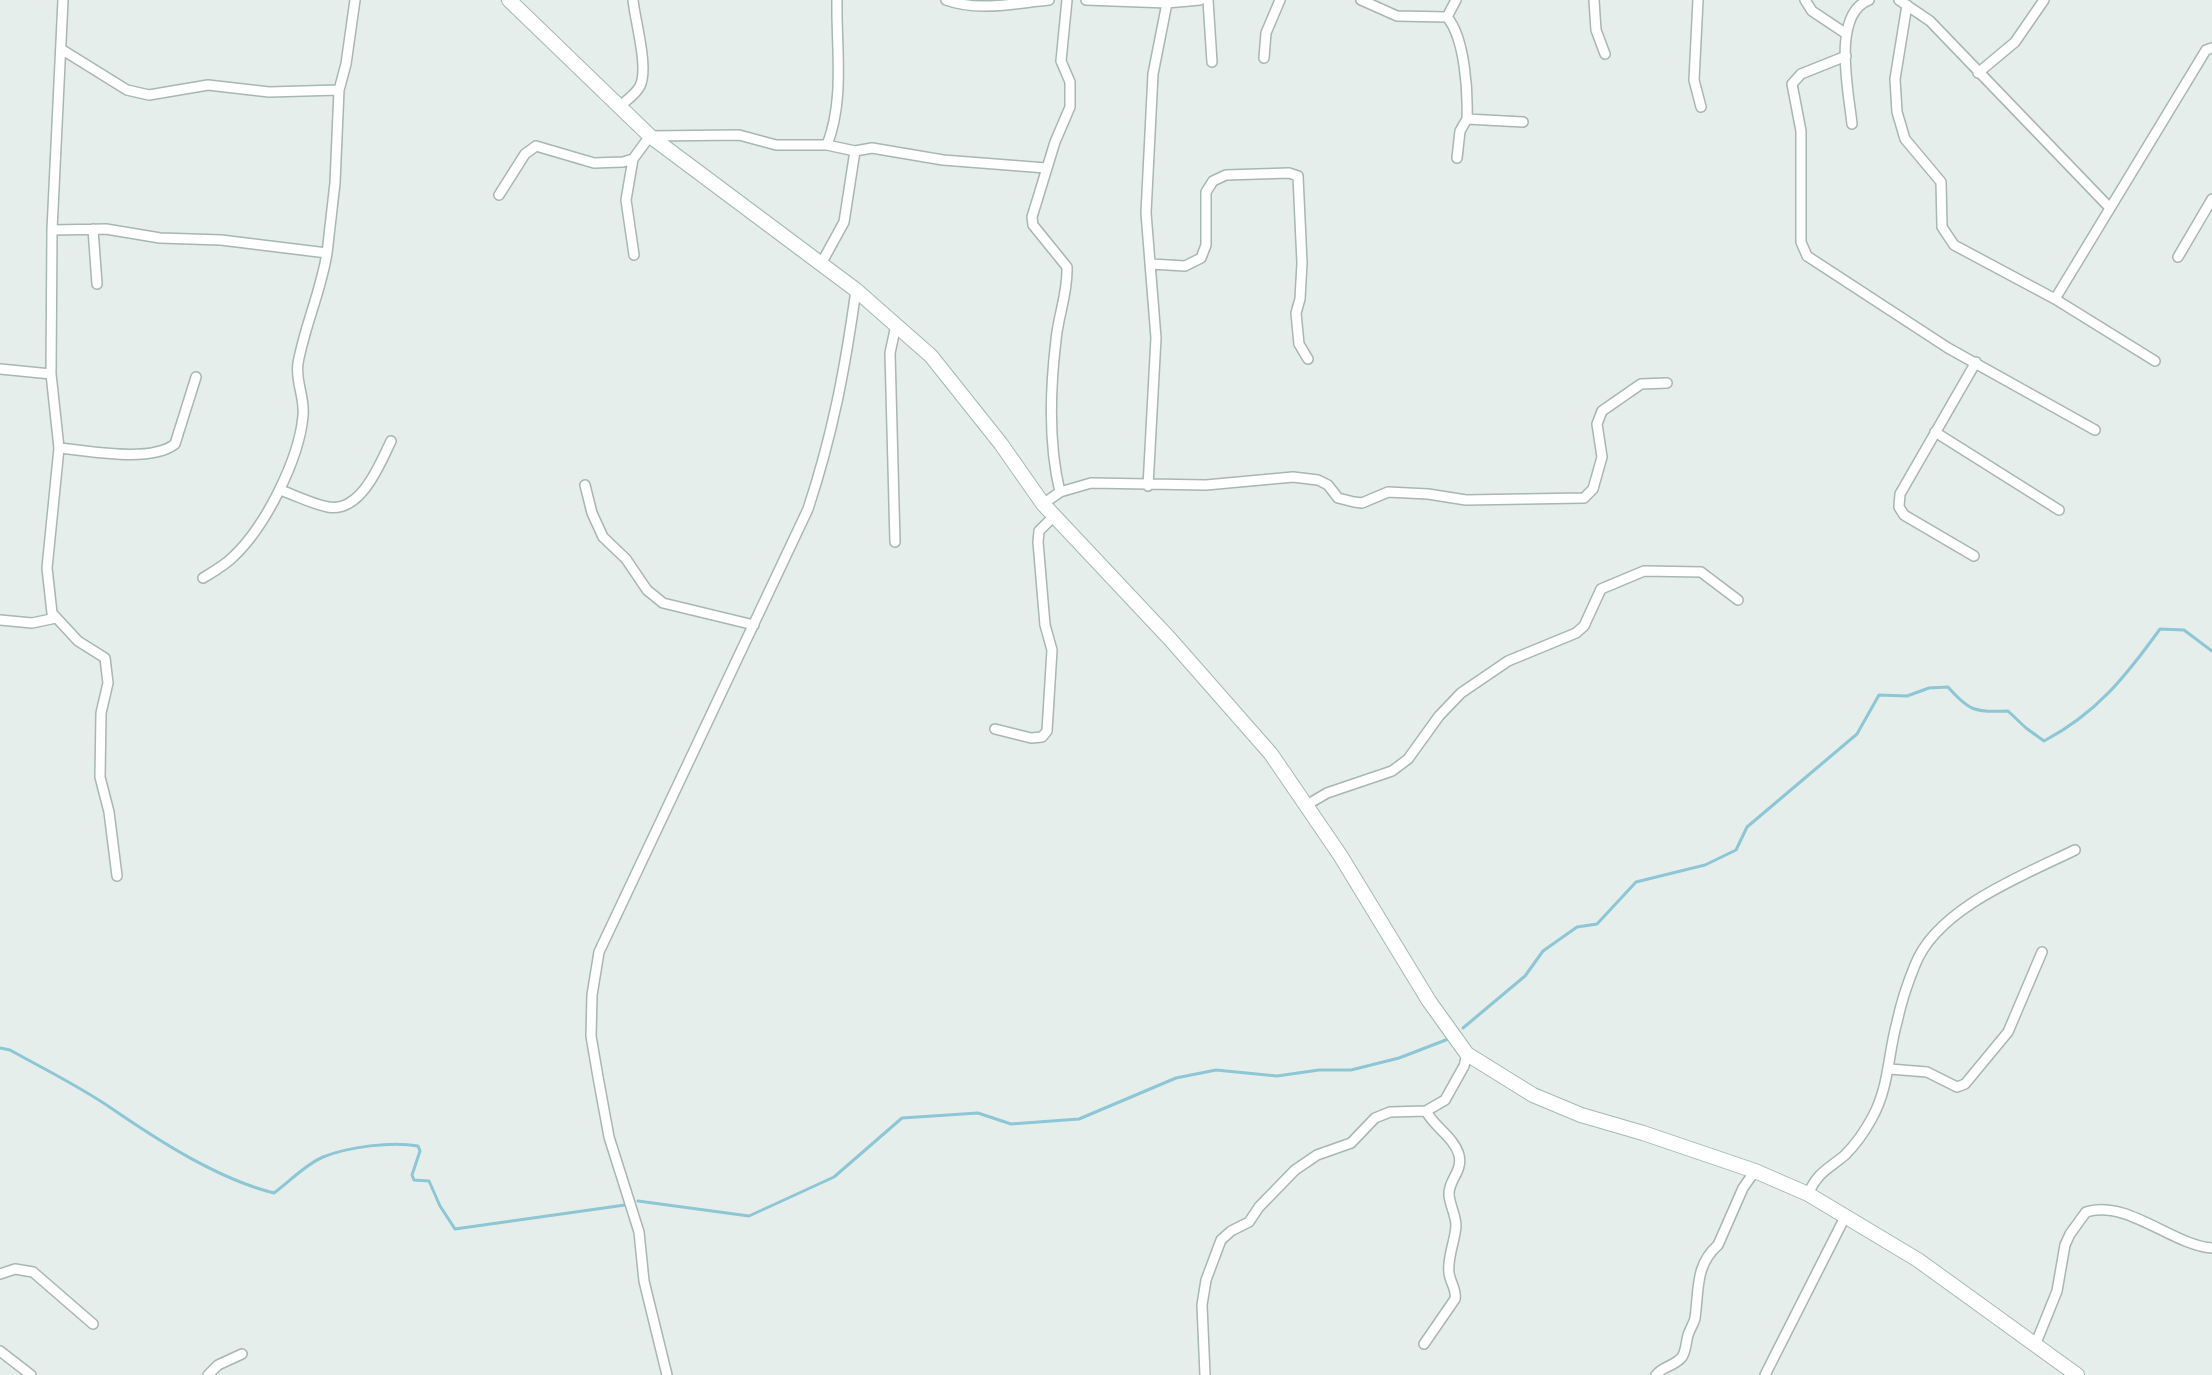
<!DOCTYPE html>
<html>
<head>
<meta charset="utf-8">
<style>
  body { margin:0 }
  canvas { display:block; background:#e5eeeb }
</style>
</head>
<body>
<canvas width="2212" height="1375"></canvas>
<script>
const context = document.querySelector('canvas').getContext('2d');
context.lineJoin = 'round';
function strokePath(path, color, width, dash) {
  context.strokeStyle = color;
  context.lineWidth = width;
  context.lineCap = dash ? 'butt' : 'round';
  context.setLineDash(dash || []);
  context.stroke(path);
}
const stream = new Path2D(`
  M 1463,1028 L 1525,976 L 1543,951 L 1577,927 L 1597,924 L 1636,882 L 1705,865 L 1736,850 L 1747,827 L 1857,734 L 1879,695 L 1907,696 L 1929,688 L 1948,687 C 1970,712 1975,712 2008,711 L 2026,728 L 2044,741 C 2097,713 2126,676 2160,629 L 2184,630 L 2212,651
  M 0,1048 L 10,1050 C 44,1069 79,1086 111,1108 C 159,1141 218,1179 274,1193 C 289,1182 306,1164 323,1157 C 348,1147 392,1141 418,1146 L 420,1151 L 412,1175 L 414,1180 L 429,1181 L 440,1206 L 455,1229 L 625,1205
  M 638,1201 L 749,1216 L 834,1177 L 902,1118 L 978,1113 L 1011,1124 L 1079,1119 L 1176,1078 L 1216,1070 L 1277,1076 L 1319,1070 L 1351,1070 L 1399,1058 L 1451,1038`);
const street = new Path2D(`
  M 63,0 L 52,230 L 51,374 L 59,448 L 47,568 L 52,613 L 78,641 L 105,658 L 108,683 L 101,713 L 100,777 L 109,812 L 117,876
  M 946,0 C 978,12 1016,3 1049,0
  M 1086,0 L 1167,3
  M 1208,0 L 1212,62
  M 1361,0 L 1397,16 L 1447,17
  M 1594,0 L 1596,30 L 1605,54
  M 1698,0 L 1694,80 L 1701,107
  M 1805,0 L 1812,11 L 1845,33
  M 1899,0 L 1930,21 L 2109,207
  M 1907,5 L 1895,79 L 1897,112 L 1905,139 L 1941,182 L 1942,227 L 1954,245 L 2055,299 L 2155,361
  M 1447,17 C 1465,38 1468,92 1467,119 L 1523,122
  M 1447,17 L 1456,0
  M 61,49 L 127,90 L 149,95 L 208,85 L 269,92 L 339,90
  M 1846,56 L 1801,74 L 1792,84 L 1801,131 L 1801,242 L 1807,256 L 1948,348 L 2095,430
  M 1264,58 L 1266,33 L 1280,0
  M 1978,73 L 2015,42 L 2044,0
  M 620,106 C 627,100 636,94 640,86 C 649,68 635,21 633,0
  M 1852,124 C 1849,93 1831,14 1869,0
  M 827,145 C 845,99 836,47 837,0
  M 1457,158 L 1460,131 L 1467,119
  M 633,159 L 626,200 L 634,255
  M 499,195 L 525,154 L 536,146 L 594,163 L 623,162 L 633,159 L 650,136 L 739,135 L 776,145 L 827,145 L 855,151
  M 93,229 L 97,284
  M 52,230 L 106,229 L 160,238 L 221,240 L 327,253 L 335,183 L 339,90 L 346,64 L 355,0
  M 2178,257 L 2212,199
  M 821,264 L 844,222 L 855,151 L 872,148 L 943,160 L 1046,168
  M 1151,264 L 1185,266 L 1201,258 L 1206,245 L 1206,192 L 1213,181 L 1226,175 L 1289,173 L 1298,176 L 1302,263 L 1300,299 L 1296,313 L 1299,344 L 1308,359
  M 2055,299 L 2206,50 L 2212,48
  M 0,369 L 51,374
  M 1935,432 L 2059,510
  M 59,448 C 90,451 151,463 175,444 L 196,377
  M 585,485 L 592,513 L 603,537 L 626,559 L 647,590 L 663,603 L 754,625
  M 1148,486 L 1156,338 L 1146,213 L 1153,74 L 1167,3 L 1200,0
  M 280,490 C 295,495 312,504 328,507 C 361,513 380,464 391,441
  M 1060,492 C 1048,443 1050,390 1056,340 C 1058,316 1068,293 1067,267 L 1033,225 L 1032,217 L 1055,142 L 1070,107 L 1070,82 L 1061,61 L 1067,0
  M 1043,504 L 1060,492 L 1091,483 L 1206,485 L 1293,477 L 1318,480 L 1328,485 L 1338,498 L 1354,502 L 1362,503 L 1388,492 L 1428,494 L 1466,500 L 1584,498 L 1593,489 L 1602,457 L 1597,424 L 1602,411 L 1641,384 L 1667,383
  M 895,542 L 890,353 L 896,325
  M 1974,556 L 1904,515 L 1899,507 L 1900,494 L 1976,362
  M 203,578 C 213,572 225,565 233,557 C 265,527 299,460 303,416 C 305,397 295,381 298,363 C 305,325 321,291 327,253
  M 0,620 L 32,623 L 56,618
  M 995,729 L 1031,738 L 1042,737 L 1047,731 L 1052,650 L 1045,625 L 1038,542 L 1039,531 L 1054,516
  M 1305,806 L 1327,793 L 1392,771 L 1408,759 L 1439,716 L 1461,693 L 1508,661 L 1576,633 L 1584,626 L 1601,589 L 1644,571 L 1701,572 L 1738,600
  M 1890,1069 L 1927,1072 L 1957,1087 L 1965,1084 L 2008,1032 L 2042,952
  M 1808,1194 C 1818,1172 1827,1170 1845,1155 C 1855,1145 1865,1131 1872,1118 C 1889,1088 1888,1054 1897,1022 C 1901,1003 1908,982 1915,965 C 1937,908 2024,875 2075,850
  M 0,1274 L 15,1269 L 33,1272 L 93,1324
  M 2036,1343 L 2057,1291 L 2065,1245 L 2070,1234 L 2086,1212 C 2127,1199 2172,1245 2212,1248
  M 1424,1344 L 1455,1299 C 1457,1290 1450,1282 1449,1273 C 1447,1257 1455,1242 1456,1226 C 1456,1215 1450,1206 1449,1195 C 1448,1180 1463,1172 1459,1155 C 1454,1137 1434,1127 1426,1111
  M 0,1351 L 31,1375
  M 208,1375 L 218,1365 L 242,1354
  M 667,1375 L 644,1281 L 639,1232 L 609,1137 L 598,1077 L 591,1036 L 592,995 L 599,952 L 808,509 C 833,433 845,369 856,290
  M 1205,1375 L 1202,1305 L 1206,1280 L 1221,1240 L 1231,1231 L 1249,1222 L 1259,1207 L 1295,1170 L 1317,1155 L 1351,1143 L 1375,1118 L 1390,1112 L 1426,1111 L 1445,1100 L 1464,1066 L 1467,1054
  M 1656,1375 C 1663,1366 1675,1366 1682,1357 C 1686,1351 1686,1342 1688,1335 C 1690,1329 1694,1323 1695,1318 C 1699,1290 1695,1265 1718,1245 L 1743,1188 L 1755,1171
  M 1765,1375 L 1845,1217`);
const secondary = new Path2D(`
  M 509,0 L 650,136 L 856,290 L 931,356 L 1001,444 L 1043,504 L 1170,639 L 1271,754 L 1340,855 L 1429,1001 L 1467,1054 L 1533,1095 L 1581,1115 L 1643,1133 L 1755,1171 L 1808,1194 L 1918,1260 L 2077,1375`);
strokePath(stream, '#8dc6d4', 3);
strokePath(street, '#a7b7b2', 12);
strokePath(secondary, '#a3bab3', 16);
strokePath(street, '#fff', 9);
strokePath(secondary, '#fff', 14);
</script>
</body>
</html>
